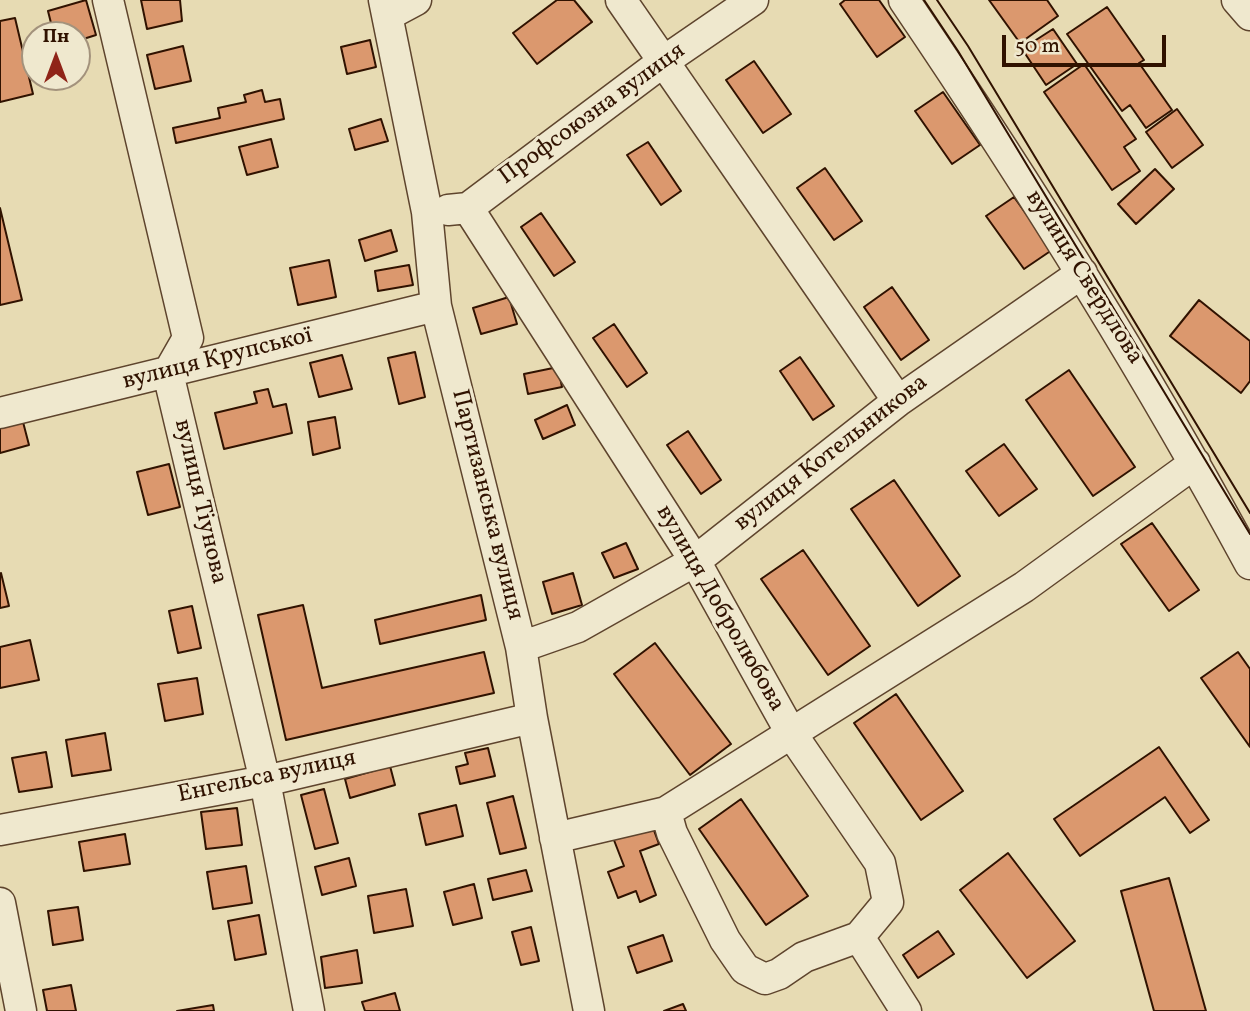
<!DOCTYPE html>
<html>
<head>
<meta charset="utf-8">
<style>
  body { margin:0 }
  #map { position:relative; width:1250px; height:1011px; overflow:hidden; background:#e7dbb3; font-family:Vollkorn,serif }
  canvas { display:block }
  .north { position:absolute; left:21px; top:21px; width:70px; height:70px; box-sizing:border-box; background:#efe8ce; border:2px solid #a3927c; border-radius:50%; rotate:0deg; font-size:19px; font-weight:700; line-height:28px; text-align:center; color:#301200 }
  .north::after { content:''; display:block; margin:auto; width:24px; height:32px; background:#8f2418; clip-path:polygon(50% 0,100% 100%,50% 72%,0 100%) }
  .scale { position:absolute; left:1002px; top:35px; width:164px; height:32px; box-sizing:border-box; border:4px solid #301200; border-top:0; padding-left:9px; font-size:21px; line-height:24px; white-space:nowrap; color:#301200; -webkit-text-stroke:5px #efe8ce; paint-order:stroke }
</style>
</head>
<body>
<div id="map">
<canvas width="1250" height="1011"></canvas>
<div class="north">Пн</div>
<div class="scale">50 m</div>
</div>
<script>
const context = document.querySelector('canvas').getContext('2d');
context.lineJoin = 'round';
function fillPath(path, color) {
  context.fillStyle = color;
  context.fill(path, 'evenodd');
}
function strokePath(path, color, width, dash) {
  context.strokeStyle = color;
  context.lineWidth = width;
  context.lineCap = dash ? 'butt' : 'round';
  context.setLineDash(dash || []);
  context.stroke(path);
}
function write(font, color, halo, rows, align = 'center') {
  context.font = font + ' Vollkorn,serif';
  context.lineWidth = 6;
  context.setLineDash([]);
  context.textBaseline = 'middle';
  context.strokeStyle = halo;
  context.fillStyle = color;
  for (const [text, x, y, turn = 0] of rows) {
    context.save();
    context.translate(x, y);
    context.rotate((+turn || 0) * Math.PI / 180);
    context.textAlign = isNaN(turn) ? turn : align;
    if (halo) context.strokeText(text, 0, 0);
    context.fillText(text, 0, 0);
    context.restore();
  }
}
const building = new Path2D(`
  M 86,0 L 96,35 L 77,41 L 77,35 L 54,35 L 48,11 Z
  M 141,0 L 180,0 L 182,21 L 147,29 Z
  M 557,0 L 574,0 L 592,22 L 537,64 L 513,33 Z
  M 845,0 L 879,0 L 905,37 L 877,57 L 840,4 Z
  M 989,0 L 1047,0 L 1058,16 L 1020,43 Z
  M 1107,7 L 1144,60 L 1139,63 L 1172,110 L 1146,128 L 1130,105 L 1122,111 L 1067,34 Z
  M 15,18 L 33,94 L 0,102 L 0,21 Z
  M 1053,29 L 1077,64 L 1046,85 L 1022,49 Z
  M 370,40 L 376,67 L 347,74 L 341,47 Z
  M 183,46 L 191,81 L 155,89 L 147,55 Z
  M 754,61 L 791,114 L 763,133 L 726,80 Z
  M 1084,64 L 1136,139 L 1124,147 L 1140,171 L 1112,190 L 1044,92 Z
  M 262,90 L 265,102 L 280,99 L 284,119 L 176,143 L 173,128 L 220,118 L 218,108 L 246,102 L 244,95 Z
  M 943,92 L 980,145 L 952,164 L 915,111 Z
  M 1177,109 L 1203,145 L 1172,168 L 1146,132 Z
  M 381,119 L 388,141 L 355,150 L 349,129 Z
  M 271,139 L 278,167 L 247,175 L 239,147 Z
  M 648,142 L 681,191 L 661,205 L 627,155 Z
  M 825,168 L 862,221 L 834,240 L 797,188 Z
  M 1155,169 L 1174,189 L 1136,224 L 1118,204 Z
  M 1014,197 L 1052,250 L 1024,269 L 986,216 Z
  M 0,208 L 22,300 L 0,305 Z
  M 541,213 L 575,262 L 554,276 L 521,227 Z
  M 391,230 L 397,251 L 365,261 L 359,240 Z
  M 329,260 L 336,297 L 298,305 L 290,268 Z
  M 409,265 L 413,285 L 378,291 L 375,271 Z
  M 892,287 L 929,340 L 901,360 L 864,307 Z
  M 509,297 L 517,324 L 481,334 L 473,308 Z
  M 1199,300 L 1250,341 L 1250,381 L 1241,393 L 1170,336 Z
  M 614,324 L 647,373 L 627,387 L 593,338 Z
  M 415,352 L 425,397 L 399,404 L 388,358 Z
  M 342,355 L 352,389 L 319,397 L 310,363 Z
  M 800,357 L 834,406 L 813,420 L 780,371 Z
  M 558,367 L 562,387 L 528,394 L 524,374 Z
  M 1069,370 L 1135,467 L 1093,496 L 1026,400 Z
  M 268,389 L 273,407 L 286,404 L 292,433 L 224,449 L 215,413 L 257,403 L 254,392 Z
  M 567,405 L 575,425 L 543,439 L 535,420 Z
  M 335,417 L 340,448 L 313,455 L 308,422 Z
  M 23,422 L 29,445 L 0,453 L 0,428 Z
  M 688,431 L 721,480 L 701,494 L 667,445 Z
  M 1004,444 L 1037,489 L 999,516 L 966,471 Z
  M 169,464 L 180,507 L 148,515 L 137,472 Z
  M 894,480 L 960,576 L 918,606 L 851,509 Z
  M 1152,523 L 1199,590 L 1169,611 L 1121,544 Z
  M 626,543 L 638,569 L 614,578 L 602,553 Z
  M 803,550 L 870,646 L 828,675 L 761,579 Z
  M 1,573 L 9,606 L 0,608 L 0,574 Z
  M 573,573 L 582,605 L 552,614 L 543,582 Z
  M 481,595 L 486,620 L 380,644 L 375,620 Z
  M 303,605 L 322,688 L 484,652 L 494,693 L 286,740 L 258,615 Z
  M 192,606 L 201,648 L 178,653 L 169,611 Z
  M 30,640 L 39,680 L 0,688 L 0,647 Z
  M 655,643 L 731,744 L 690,775 L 614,674 Z
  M 1238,652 L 1250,669 L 1250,747 L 1201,678 Z
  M 197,678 L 203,714 L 165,721 L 158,684 Z
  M 896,694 L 963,791 L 921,820 L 854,723 Z
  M 105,733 L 111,770 L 72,776 L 66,740 Z
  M 1159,747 L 1209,820 L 1190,833 L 1165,797 L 1080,856 L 1054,819 Z
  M 488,748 L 495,776 L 460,784 L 456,767 L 468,764 L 465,753 Z
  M 46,752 L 52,787 L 19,792 L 12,758 Z
  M 390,766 L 395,785 L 350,798 L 345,779 Z
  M 324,789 L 338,843 L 315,849 L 301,795 Z
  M 513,796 L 526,848 L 500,854 L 487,803 Z
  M 741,799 L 808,896 L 766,925 L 699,829 Z
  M 456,805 L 463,836 L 426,845 L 419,814 Z
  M 237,808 L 242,845 L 206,849 L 201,812 Z
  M 652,825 L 659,844 L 640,851 L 656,895 L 640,902 L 636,891 L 618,898 L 608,872 L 624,866 L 612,835 Z
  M 125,834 L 130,864 L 84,871 L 79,842 Z
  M 1008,853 L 1075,941 L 1027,978 L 960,890 Z
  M 349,858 L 356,886 L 322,895 L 315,867 Z
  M 246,866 L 252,903 L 213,909 L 207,872 Z
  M 526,870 L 532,891 L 493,900 L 488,879 Z
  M 1169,878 L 1206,1011 L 1154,1011 L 1121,891 Z
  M 474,884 L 482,918 L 453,925 L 444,892 Z
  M 406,889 L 413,926 L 374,933 L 368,896 Z
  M 78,907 L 83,940 L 53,945 L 48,911 Z
  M 259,915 L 266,954 L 235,960 L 228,921 Z
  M 531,927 L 539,961 L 521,965 L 512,932 Z
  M 938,931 L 954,954 L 918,978 L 903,955 Z
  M 663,935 L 672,961 L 637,973 L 628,947 Z
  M 357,950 L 362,983 L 325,988 L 321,957 Z
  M 71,985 L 76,1011 L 47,1011 L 43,990 Z
  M 395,993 L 400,1011 L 365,1011 L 362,1002 Z
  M 683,1004 L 686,1011 L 664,1011 Z
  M 213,1005 L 214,1011 L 177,1011 Z`);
const minor = new Path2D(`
  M 108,0 L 188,338 L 168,373 L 265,781 L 309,1011
  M 384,0 L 427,212 L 436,306 L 521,647 L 532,718 L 589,1011
  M 621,0 L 898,401
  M 904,0 C 1028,183 1145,370 1250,564
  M 1237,0 L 1250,15
  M 388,15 L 416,0
  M 468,208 L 695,561 L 791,733 L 880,863 L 888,902 L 859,937 L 906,1011
  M 448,210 L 468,208 L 664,61 L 753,0
  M 0,413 L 436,306
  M 521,647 L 578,627 L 695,561 L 898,401 L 1082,273
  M 666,812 L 672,833 L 725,940 L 745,969 L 765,979 L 779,974 L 804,957 L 859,937
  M 0,830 L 265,781 L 532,718
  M 555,838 L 666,812 L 1024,587 L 1195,463
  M 0,903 L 21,1011`);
const tram = new Path2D(`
  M 924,0 L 958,51 L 1250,534
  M 937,0 L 968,46 L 1250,513`);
const streetNames = [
  ["Профсоюзна вулиця",593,115,-36],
  ["вулиця Свердлова",1083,278,58],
  ["вулиця Крупської",218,360,-14],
  ["вулиця Котельникова",832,454,-38],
  ["вулиця Тіунова",199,502,77],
  ["Партизанська вулиця",486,505,76],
  ["вулиця Добролюбова",719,609,60],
  ["Енгельса вулиця",267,778,-12]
];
fillPath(building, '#db986e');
strokePath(building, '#301200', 2);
strokePath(minor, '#5e442d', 33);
strokePath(minor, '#efe8ce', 30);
strokePath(tram, '#301200', 2);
write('24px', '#301200', '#efe8ce', streetNames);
</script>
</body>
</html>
